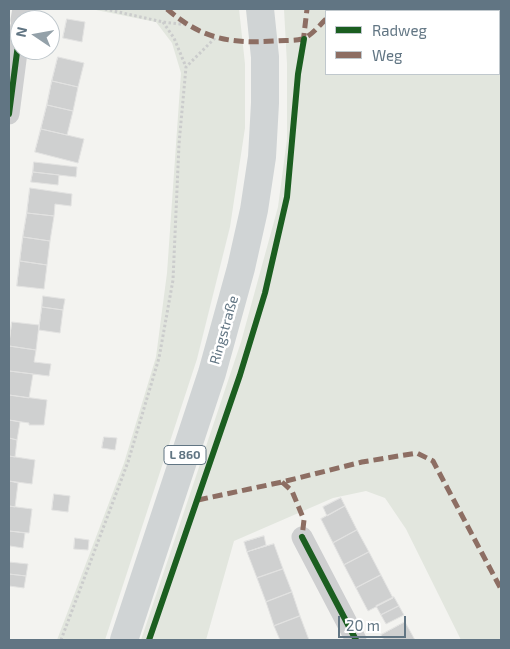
<!DOCTYPE html>
<html>
<head>
<meta charset="utf-8">
<style>
  body { margin:0 }
  #map { position:relative; width:510px; height:649px; overflow:hidden; background:#f3f3f0; font-family:"Exo 2",sans-serif }
  canvas { display:block }
  .frame { position:absolute; inset:0; border:10px solid #617583; pointer-events:none }
  .legend { position:absolute; left:325px; top:10px; width:175px; height:65px; box-sizing:border-box; background:#fff; border:1px solid #c0c8cd; margin:0; padding:6px 9px; list-style:none; font-size:15px; color:#617583 }
  .legend li { display:flex; align-items:center; gap:10px; height:25px }
  .legend b { width:25px; border:1px solid #c0c8cd }
  .north { position:absolute; left:10px; top:10px; width:50px; height:50px; box-sizing:border-box; background:#fff; border:1px solid #c0c8cd; border-radius:50%; rotate:282deg; font-size:14px; font-weight:700; line-height:20px; text-align:center; color:#617583 }
  .north::after { content:''; display:block; margin:auto; width:18px; height:22px; background:#94a1a9; clip-path:polygon(50% 0,100% 100%,50% 72%,0 100%) }
  .scale { position:absolute; left:338px; top:616px; width:68px; height:22px; box-sizing:border-box; border:2px solid #617583; border-top:0; padding-left:6px; font-size:15px; line-height:18px; white-space:nowrap; color:#617583; -webkit-text-stroke:4px #fff; paint-order:stroke }
</style>
</head>
<body>
<div id="map">
<canvas width="510" height="649"></canvas>
<div class="frame"></div>
<ul class="legend">
<li><b style="height:6px;background:#1b5e20"></b>Radweg</li>
<li><b style="height:6px;background:#8d6e63"></b>Weg</li>
</ul>
<div class="north">N</div>
<div class="scale">20 m</div>
</div>
<script>
const context = document.querySelector('canvas').getContext('2d');
context.lineJoin = 'round';
function fillPath(path, color) {
  context.fillStyle = color;
  context.fill(path, 'evenodd');
}
function strokePath(path, color, width, dash) {
  context.strokeStyle = color;
  context.lineWidth = width;
  context.lineCap = dash ? 'butt' : 'round';
  context.setLineDash(dash || []);
  context.stroke(path);
}
function write(font, color, halo, rows, align = 'center') {
  context.font = font + ' "Exo 2",sans-serif';
  context.lineWidth = 5;
  context.setLineDash([]);
  context.textBaseline = 'middle';
  context.strokeStyle = halo;
  context.fillStyle = color;
  for (const [text, x, y, turn = 0] of rows) {
    context.save();
    context.translate(x, y);
    context.rotate((+turn || 0) * Math.PI / 180);
    context.textAlign = isNaN(turn) ? turn : align;
    if (halo) context.strokeText(text, 0, 0);
    context.fillText(text, 0, 0);
    context.restore();
  }
}
const green = new Path2D(`
  M 91,9 L 239,9 L 245,64 L 245,128 L 230,227 L 197,359 L 105,640 L 57,640 L 124,463 L 156,357 L 167,273 L 181,73 L 172,43 L 156,22 Z
  M 284,9 L 448,9 L 453,11 L 326,11 L 326,74 L 499,74 L 499,38 L 501,40 L 501,640 L 461,640 L 406,529 L 385,498 L 366,491 L 333,498 L 234,541 L 206,640 L 141,640 L 241,342 L 278,207 L 287,139 L 287,64 Z`);
const building = new Path2D(`
  M 67,19 L 85,22 L 82,42 L 63,38 Z
  M 58,57 L 84,63 L 78,87 L 52,81 Z
  M 52,81 L 78,87 L 73,111 L 47,105 Z
  M 47,105 L 73,111 L 67,135 L 41,129 Z
  M 41,129 L 84,139 L 78,163 L 35,152 Z
  M 34,162 L 77,167 L 76,177 L 33,172 Z
  M 33,172 L 59,175 L 58,185 L 31,182 Z
  M 30,188 L 72,194 L 71,206 L 55,204 L 54,216 L 27,213 Z
  M 27,213 L 54,216 L 50,241 L 23,237 Z
  M 23,237 L 50,241 L 47,265 L 20,261 Z
  M 20,261 L 47,265 L 44,289 L 17,286 Z
  M 43,296 L 65,299 L 63,310 L 42,307 Z
  M 42,307 L 63,310 L 60,333 L 39,330 Z
  M 12,322 L 39,325 L 36,350 L 9,346 Z
  M 9,346 L 36,350 L 34,362 L 51,364 L 49,376 L 9,371 Z
  M 9,371 L 33,374 L 29,398 L 9,395 Z
  M 9,395 L 47,400 L 44,425 L 29,425 L 29,423 L 9,420 Z
  M 9,420 L 20,422 L 17,440 L 9,438 Z
  M 104,437 L 117,438 L 115,450 L 102,448 Z
  M 9,438 L 17,440 L 15,457 L 9,456 Z
  M 9,456 L 35,460 L 32,484 L 9,481 Z
  M 9,481 L 18,483 L 15,507 L 9,506 Z
  M 54,494 L 70,496 L 68,512 L 52,510 Z
  M 341,498 L 345,506 L 327,516 L 323,507 Z
  M 9,506 L 32,509 L 29,533 L 9,531 Z
  M 345,506 L 357,530 L 333,543 L 321,519 Z
  M 357,530 L 369,552 L 344,565 L 333,543 Z
  M 9,531 L 25,533 L 23,548 L 10,546 L 9,554 Z
  M 264,536 L 266,545 L 247,552 L 244,542 Z
  M 75,538 L 89,540 L 88,550 L 74,549 Z
  M 274,544 L 283,569 L 257,578 L 247,552 Z
  M 369,552 L 381,575 L 356,588 L 344,565 Z
  M 9,562 L 28,564 L 26,576 L 9,574 Z
  M 283,569 L 292,592 L 266,602 L 257,578 Z
  M 9,574 L 26,576 L 24,588 L 9,586 Z
  M 381,575 L 393,598 L 368,611 L 356,588 Z
  M 292,592 L 300,616 L 274,626 L 266,602 Z
  M 394,597 L 399,606 L 381,615 L 376,606 Z
  M 399,606 L 404,615 L 386,624 L 381,615 Z
  M 300,616 L 309,640 L 280,640 L 274,626 Z
  M 405,622 L 415,640 L 384,640 L 381,635 Z`);
const path = new Path2D(`
  M 105,9 L 163,22 L 188,25
  M 163,22 L 174,38 L 186,67
  M 61,640 L 128,462 L 159,358 L 173,280 L 179,144 L 186,67 L 215,38`);
const minor = new Path2D(`
  M 21,20 L 23,9
  M 9,114 L 20,29
  M 302,537 L 356,640`);
const primary = new Path2D(`
  M 124,640 L 212,373 L 241,268 L 254,210 L 262,157 L 265,103 L 265,57 L 260,9`);
const quiet = new Path2D(`
  M 167,9 C 202,39 230,44 275,41 C 284,40 294,41 302,39 C 310,37 320,25 326,19
  M 335,11 L 337,9
  M 303,43 L 307,9
  M 282,482 L 292,491 L 304,520 L 302,537
  M 198,500 L 282,482 L 362,462 L 417,453 L 433,461 L 501,589`);
const cycleway = new Path2D(`
  M 9,114 L 20,29
  M 302,537 L 356,640
  M 149,640 L 240,375 L 265,293 L 287,197 L 298,74 L 304,39`);
const shields = [
  [185,455,42]
];
const shieldNames = [
  ["L 860",185,455]
];
const streetNames = [
  ["Ringstraße",224,330,-74]
];
fillPath(green, '#e2e6de');
fillPath(building, '#cfd0d0');
strokePath(building, '#e2e2e1', 1);
strokePath(path, '#cbcccc', 3, [2.5, 2.5]);
strokePath(minor, '#cecfd0', 21);
strokePath(primary, '#d0d4d5', 28);
strokePath(quiet, '#8d6e63', 5, [10, 5]);
strokePath(cycleway, '#1b5e20', 6);
for (const [x, y, w] of shields) {
  const box = new Path2D();
  box.roundRect(x - w / 2, y - 9.5, w, 19, 4);
  context.fillStyle = '#fff';
  context.fill(box);
  strokePath(box, '#617583', 1);
}
write('bold 12px', '#617583', null, shieldNames);
write('14px', '#617583', '#fff', streetNames);
</script>
</body>
</html>
